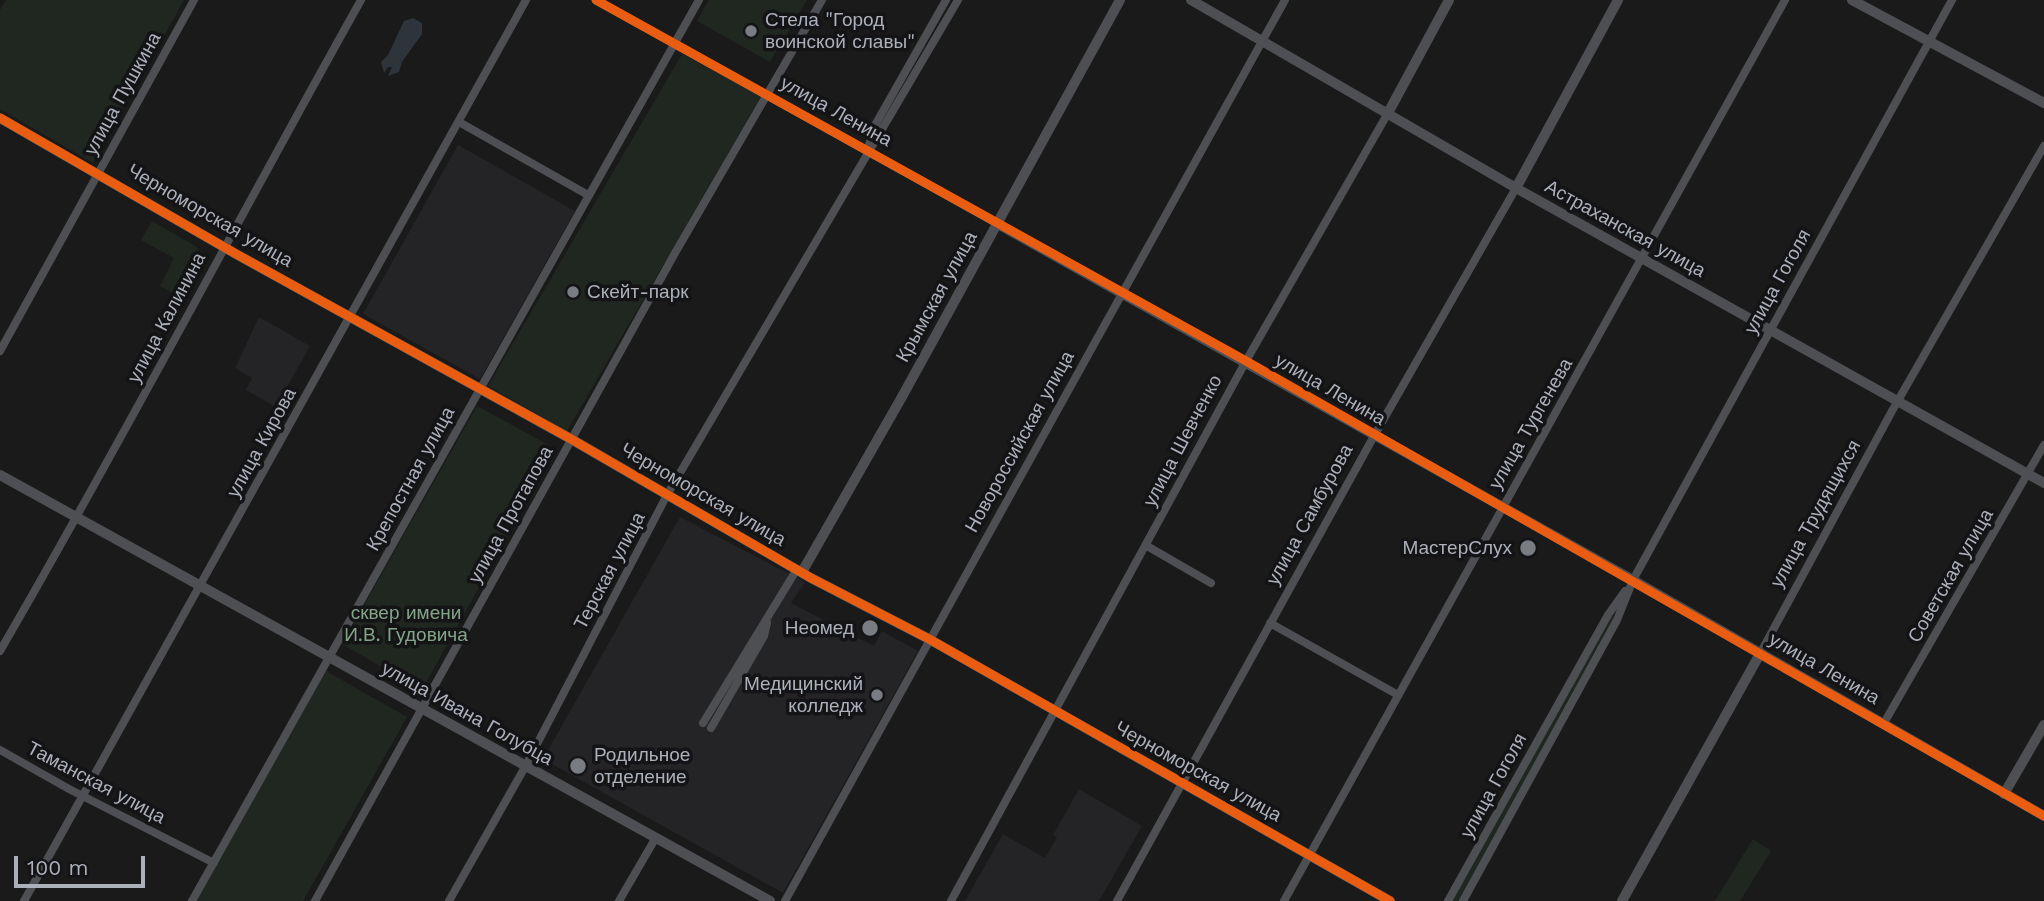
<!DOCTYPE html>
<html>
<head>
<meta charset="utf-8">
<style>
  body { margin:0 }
  #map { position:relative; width:2044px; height:901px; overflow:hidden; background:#1a1a1a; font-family:"Work Sans",sans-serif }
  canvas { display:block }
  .scale { position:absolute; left:14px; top:856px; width:131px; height:32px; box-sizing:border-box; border:4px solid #acb0ba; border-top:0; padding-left:9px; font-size:21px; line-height:24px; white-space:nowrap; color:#acb0ba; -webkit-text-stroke:5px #141416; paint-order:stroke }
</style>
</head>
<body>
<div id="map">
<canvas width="2044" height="901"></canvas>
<div class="scale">100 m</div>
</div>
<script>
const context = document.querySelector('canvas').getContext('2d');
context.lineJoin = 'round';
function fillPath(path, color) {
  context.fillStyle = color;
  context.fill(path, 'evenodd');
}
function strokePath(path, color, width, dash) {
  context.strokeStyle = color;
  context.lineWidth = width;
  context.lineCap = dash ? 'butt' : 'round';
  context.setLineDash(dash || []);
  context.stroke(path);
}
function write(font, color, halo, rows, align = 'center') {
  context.font = font + ' "Work Sans",sans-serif';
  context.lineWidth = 7;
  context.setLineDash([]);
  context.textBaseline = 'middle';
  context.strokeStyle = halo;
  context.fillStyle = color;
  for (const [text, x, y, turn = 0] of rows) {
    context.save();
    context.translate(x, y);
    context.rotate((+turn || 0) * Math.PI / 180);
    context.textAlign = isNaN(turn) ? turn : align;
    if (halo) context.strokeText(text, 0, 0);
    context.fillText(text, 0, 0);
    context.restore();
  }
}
const built = new Path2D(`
  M 458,145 L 575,211 L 480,379 L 363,314 Z
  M 259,317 L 310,346 L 276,407 L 246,390 L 252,378 L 235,368 Z
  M 680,517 L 805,582 L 791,603 L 874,646 L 882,631 L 918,651 L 783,893 L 543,759 Z
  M 1079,789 L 1142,826 L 1099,901 L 965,901 L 1003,834 L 1045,858 L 1057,837 L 1053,835 Z`);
const green = new Path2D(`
  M 6,0 L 184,0 L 93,163 L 0,109 L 0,10 Z
  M 709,0 L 807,0 L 770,62 L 697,21 Z
  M 682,54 L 761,96 L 567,431 L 488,386 Z
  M 152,221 L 197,247 L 199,252 L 177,295 L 160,286 L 174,258 L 141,240 Z
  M 477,406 L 556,449 L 422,690 L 342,644 Z
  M 1610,615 L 1616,617 L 1460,901 L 1452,901 Z
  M 326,671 L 407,717 L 303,901 L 195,901 Z
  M 1753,839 L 1771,851 L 1740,901 L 1715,901 Z`);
const water = new Path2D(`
  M 413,18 L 422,23 L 422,34 L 402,62 L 399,72 L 388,76 L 392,67 L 388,67 L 384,73 L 381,62 L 388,55 L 404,21 Z`);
const minor = new Path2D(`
  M 596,0 L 996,223
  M 459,122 L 588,195
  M 869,145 L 874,127 L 946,0
  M 0,351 L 194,0
  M 1147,546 L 1211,583
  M 1270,623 L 1398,695
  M 0,651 C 125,436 240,216 361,0
  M 1761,652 L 1892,411 L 2044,146
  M 703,723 L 797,569
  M 1884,723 L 2044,445
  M 711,728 L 764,636 L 767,623
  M 0,750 L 69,789 L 214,863
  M 24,901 L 526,0
  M 192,901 L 699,0
  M 315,901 L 675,253 L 822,0
  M 449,901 L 525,767 L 667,495 L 958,0
  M 619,901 L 655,839
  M 785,901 L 1285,0
  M 951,901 L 1246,361 L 1388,113
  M 1117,901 L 1374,436 L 1516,188
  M 1284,901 L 1785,0
  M 1448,901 L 1608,615 L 1625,591
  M 1463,901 L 1617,620 L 1633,580 L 1952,0`);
const tertiary = new Path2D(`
  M 1191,0 L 1516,188 L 2044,483
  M 1852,0 L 2044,103
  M 1388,113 L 1449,0
  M 0,118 L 236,254 L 571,439 L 811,578 L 929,639 L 1390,901
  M 1516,188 L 1618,0
  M 996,223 L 1633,580 L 2044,816
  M 0,475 L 770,901
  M 802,572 L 903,395 L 1120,0
  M 2004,794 L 2044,725
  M 1622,901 L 1761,652`);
const cycleway = new Path2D(`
  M 596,0 L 1246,361 L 2044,816
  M 0,118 L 236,254 L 571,439 L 811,578 L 929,639 L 1390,901`);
const markers = [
  [751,31,7,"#797c82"],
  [573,292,7,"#797c82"],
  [1528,548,9,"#797c82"],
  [870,628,9,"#797c82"],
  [877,695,7,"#797c82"],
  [578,766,9,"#797c82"]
];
const poiNames = [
  ["Стела \"Город",765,20],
  ["воинской славы\"",765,42],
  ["Скейт-парк",587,292],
  ["МастерСлух",1512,548,"right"],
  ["Неомед",854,628,"right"],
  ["Медицинский",863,684,"right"],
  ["колледж",863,706,"right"],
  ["Родильное",594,755],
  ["отделение",594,777]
];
const streetNames = [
  ["улица Пушкина",123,94,-61],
  ["улица Ленина",836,112,29],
  ["Черноморская улица",210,216,30],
  ["Астраханская улица",1625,229,29],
  ["улица Гоголя",1778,282,-61],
  ["Крымская улица",937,297,-61],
  ["улица Калинина",167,318,-62],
  ["улица Ленина",1330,390,30],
  ["улица Тургенева",1531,424,-60],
  ["улица Шевченко",1183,441,-62],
  ["Новороссийская улица",1020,442,-61],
  ["улица Кирова",262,443,-61],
  ["Крепостная улица",411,479,-61],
  ["Черноморская улица",703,495,30],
  ["улица Трудящихся",1816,514,-61],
  ["улица Протапова",511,515,-61],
  ["улица Самбурова",1310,515,-61],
  ["Терская улица",610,571,-62],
  ["Советская улица",1951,576,-60],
  ["улица Ленина",1824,669,30],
  ["улица Ивана Голубца",467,714,29],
  ["Черноморская улица",1198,772,29],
  ["Таманская улица",96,783,28],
  ["улица Гоголя",1494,786,-61]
];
const parkNames = [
  ["сквер имени",406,613],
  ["И.В. Гудовича",406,635]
];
fillPath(built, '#242426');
fillPath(green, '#202721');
fillPath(water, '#2d343c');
strokePath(minor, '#4e4f53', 8);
strokePath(tertiary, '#4e4f53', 10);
strokePath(cycleway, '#e95d12', 9);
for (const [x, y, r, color] of markers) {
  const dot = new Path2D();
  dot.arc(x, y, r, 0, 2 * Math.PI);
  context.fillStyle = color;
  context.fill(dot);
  strokePath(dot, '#141416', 2.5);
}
write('19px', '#acb0ba', '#141416', poiNames, 'left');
write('19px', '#acb0ba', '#141416', streetNames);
write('19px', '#84a488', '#141416', parkNames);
</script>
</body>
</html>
